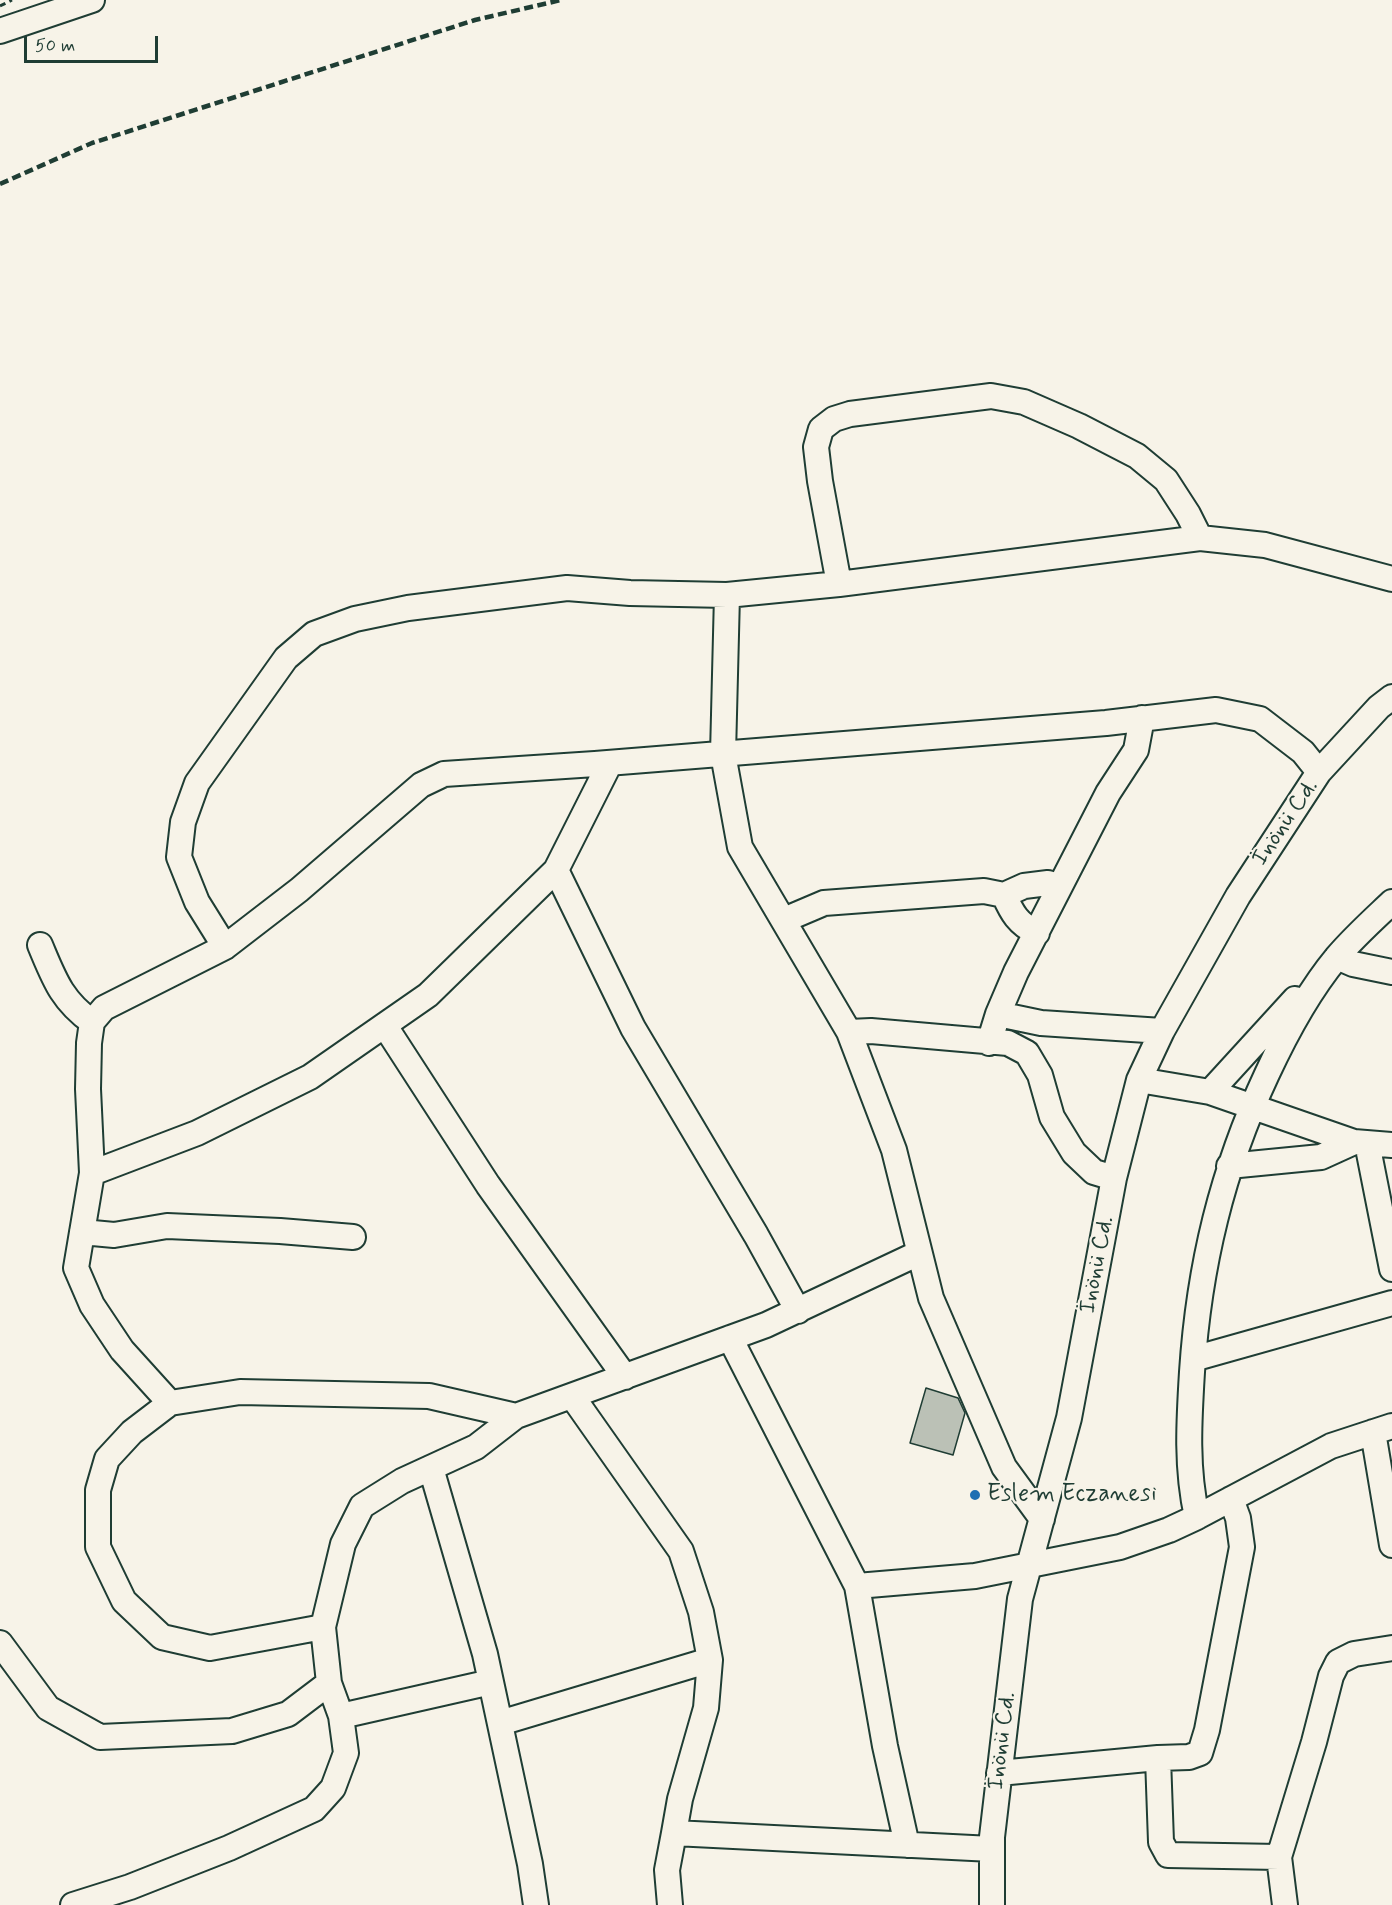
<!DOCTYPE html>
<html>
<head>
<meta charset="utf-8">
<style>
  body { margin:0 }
  #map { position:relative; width:1392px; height:1905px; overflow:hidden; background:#f7f3e8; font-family:Mynerve,sans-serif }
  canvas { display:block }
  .scale { position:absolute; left:24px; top:36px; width:134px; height:27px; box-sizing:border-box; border:3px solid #1f3d34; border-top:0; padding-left:8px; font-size:18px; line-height:21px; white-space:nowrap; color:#1f3d34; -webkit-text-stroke:4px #f7f3e8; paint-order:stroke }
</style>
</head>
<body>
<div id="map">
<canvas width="1392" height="1905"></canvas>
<div class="scale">50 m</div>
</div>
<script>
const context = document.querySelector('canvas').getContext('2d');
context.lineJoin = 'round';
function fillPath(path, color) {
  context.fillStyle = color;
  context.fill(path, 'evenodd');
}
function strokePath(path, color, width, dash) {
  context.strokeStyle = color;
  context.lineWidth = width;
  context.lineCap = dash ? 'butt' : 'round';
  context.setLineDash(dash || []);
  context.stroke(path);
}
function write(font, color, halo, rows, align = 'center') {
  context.font = font + ' Mynerve,sans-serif';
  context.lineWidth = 4.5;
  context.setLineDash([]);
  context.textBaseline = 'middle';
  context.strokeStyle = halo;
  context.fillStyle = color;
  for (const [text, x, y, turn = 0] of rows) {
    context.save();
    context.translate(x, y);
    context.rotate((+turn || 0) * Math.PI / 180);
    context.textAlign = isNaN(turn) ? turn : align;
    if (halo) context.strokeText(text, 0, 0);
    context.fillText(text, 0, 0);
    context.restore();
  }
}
const building = new Path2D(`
  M 926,1388 L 958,1398 L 965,1413 L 953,1455 L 910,1443 Z`);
const path = new Path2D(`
  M 0,6 L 12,0`);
const minor = new Path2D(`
  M 0,31 L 92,0
  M 839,584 L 820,481 L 816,447 L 821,429 L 834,419 L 850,414 L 928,404 L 991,396 L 1024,402 L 1079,426 L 1137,456 L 1166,480 L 1188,514 L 1200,538
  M 727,595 L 723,754 L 740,847 L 849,1032 L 894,1150 L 931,1298 L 1004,1467 L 1042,1519
  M 556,870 L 633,1028 L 756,1235 L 798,1311
  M 1004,895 C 1012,913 1018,924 1037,933
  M 784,920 L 824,903 L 984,891 L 1004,895 L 1024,886 L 1048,883 L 1058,887
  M 40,945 C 54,978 61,1000 92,1022
  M 225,947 L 197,902 L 179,857 L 183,822 L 197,783 L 286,658 L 314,634 L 355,619 L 408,608 L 567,588 L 630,593 L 727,595 L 839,584 L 1200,538 L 1265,545 L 1392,579
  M 1337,957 L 1353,964 L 1392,972
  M 998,1014 L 1041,1023 L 1162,1031
  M 385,1026 L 488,1185 L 625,1377
  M 849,1032 L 871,1031 L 1008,1043 L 1027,1053 L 1040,1075 L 1052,1117 L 1074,1153 L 1094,1172 L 1114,1178
  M 989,1043 L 998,1014 L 1016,972 L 1108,793 L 1136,750 L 1142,718
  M 1139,1080 L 1210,1092 L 1354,1142 L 1392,1145
  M 1210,1092 L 1295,999
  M 1367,1143 L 1392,1269
  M 1229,1166 L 1321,1157 L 1354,1142
  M 92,1173 L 197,1133 L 310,1077 L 428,995 L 556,870 L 610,763
  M 82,1232 L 114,1235 L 167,1226 L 280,1231 L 353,1237
  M 730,1338 L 857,1586 L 885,1746 L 907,1845
  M 1193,1359 L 1392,1303
  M 572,1396 L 681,1551 L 701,1612 L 710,1660 L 706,1708 L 680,1799 L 674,1833 L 667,1870 L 670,1905
  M 170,1403 L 122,1350 L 92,1305 L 76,1268 L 92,1173 L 88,1089 L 89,1043 L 92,1022 L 104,1008 L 225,947 L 299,890 L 421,785 L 444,774 L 595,764 L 1106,723 L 1216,710 L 1260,719 L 1303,752 L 1319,772
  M 1373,1432 L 1392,1545
  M 431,1468 L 485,1654 L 530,1864 L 536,1905
  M 1197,1517 C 1186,1468 1189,1421 1192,1372 C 1199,1266 1222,1170 1267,1074 C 1286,1033 1308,992 1337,957 C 1354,937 1373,920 1392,902
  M 857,1586 L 975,1576 L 1120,1547 L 1169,1530 L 1197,1517 L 1331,1446 L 1392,1426
  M 323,1627 L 210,1648 L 162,1637 L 124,1601 L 98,1547 L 98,1490 L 107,1459 L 132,1432 L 170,1403 L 240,1392 L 429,1396 L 516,1416 L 766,1325 L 919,1253
  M 0,1643 L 48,1708 L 100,1737 L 232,1731 L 288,1714 L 329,1683
  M 341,1716 L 491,1682
  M 500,1723 L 710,1660
  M 1158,1758 L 1161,1842 L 1168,1855 L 1279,1857
  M 999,1773 L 1158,1758 L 1189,1757 L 1200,1753 L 1207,1730 L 1242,1547 L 1238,1518 L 1231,1499
  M 674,1833 L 992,1849
  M 73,1905 L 130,1887 L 229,1848 L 314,1809 L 333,1788 L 346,1753 L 341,1716 L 329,1683 L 323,1627 L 343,1544 L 362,1506 L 402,1481 L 476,1447 L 516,1416
  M 992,1905 L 992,1837 L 1020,1599 L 1069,1418 L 1114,1178 L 1139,1080 L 1162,1031 L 1238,896 L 1319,772 L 1379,707 L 1392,697
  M 1285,1905 L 1279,1857 L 1314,1742 L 1331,1676 L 1338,1662 L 1354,1654 L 1392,1648`);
const rail = new Path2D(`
  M 0,184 L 92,143 L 475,20 L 561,0`);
const markers = [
  [975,1495,6,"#1f6fb2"]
];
const streetNames = [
  ["İnönü Cd.",1286,823,-56],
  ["İnönü Cd.",1098,1265,-79],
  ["İnönü Cd.",1003,1741,-83]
];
const poiNames = [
  ["Eslem Eczanesi",987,1495]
];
fillPath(building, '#bbc1b6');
strokePath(building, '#1f3d34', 1.5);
strokePath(minor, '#1f3d34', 28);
strokePath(path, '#1f3d34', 3, [6, 4.5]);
strokePath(minor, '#f7f3e8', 24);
strokePath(rail, '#1f3d34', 4.5, [9, 4.5]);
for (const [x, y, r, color] of markers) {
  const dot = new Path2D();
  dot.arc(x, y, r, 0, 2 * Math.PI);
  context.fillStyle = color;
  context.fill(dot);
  strokePath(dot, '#f7f3e8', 2);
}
write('24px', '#1f3d34', '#f7f3e8', streetNames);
write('24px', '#1f3d34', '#f7f3e8', poiNames, 'left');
</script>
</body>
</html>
